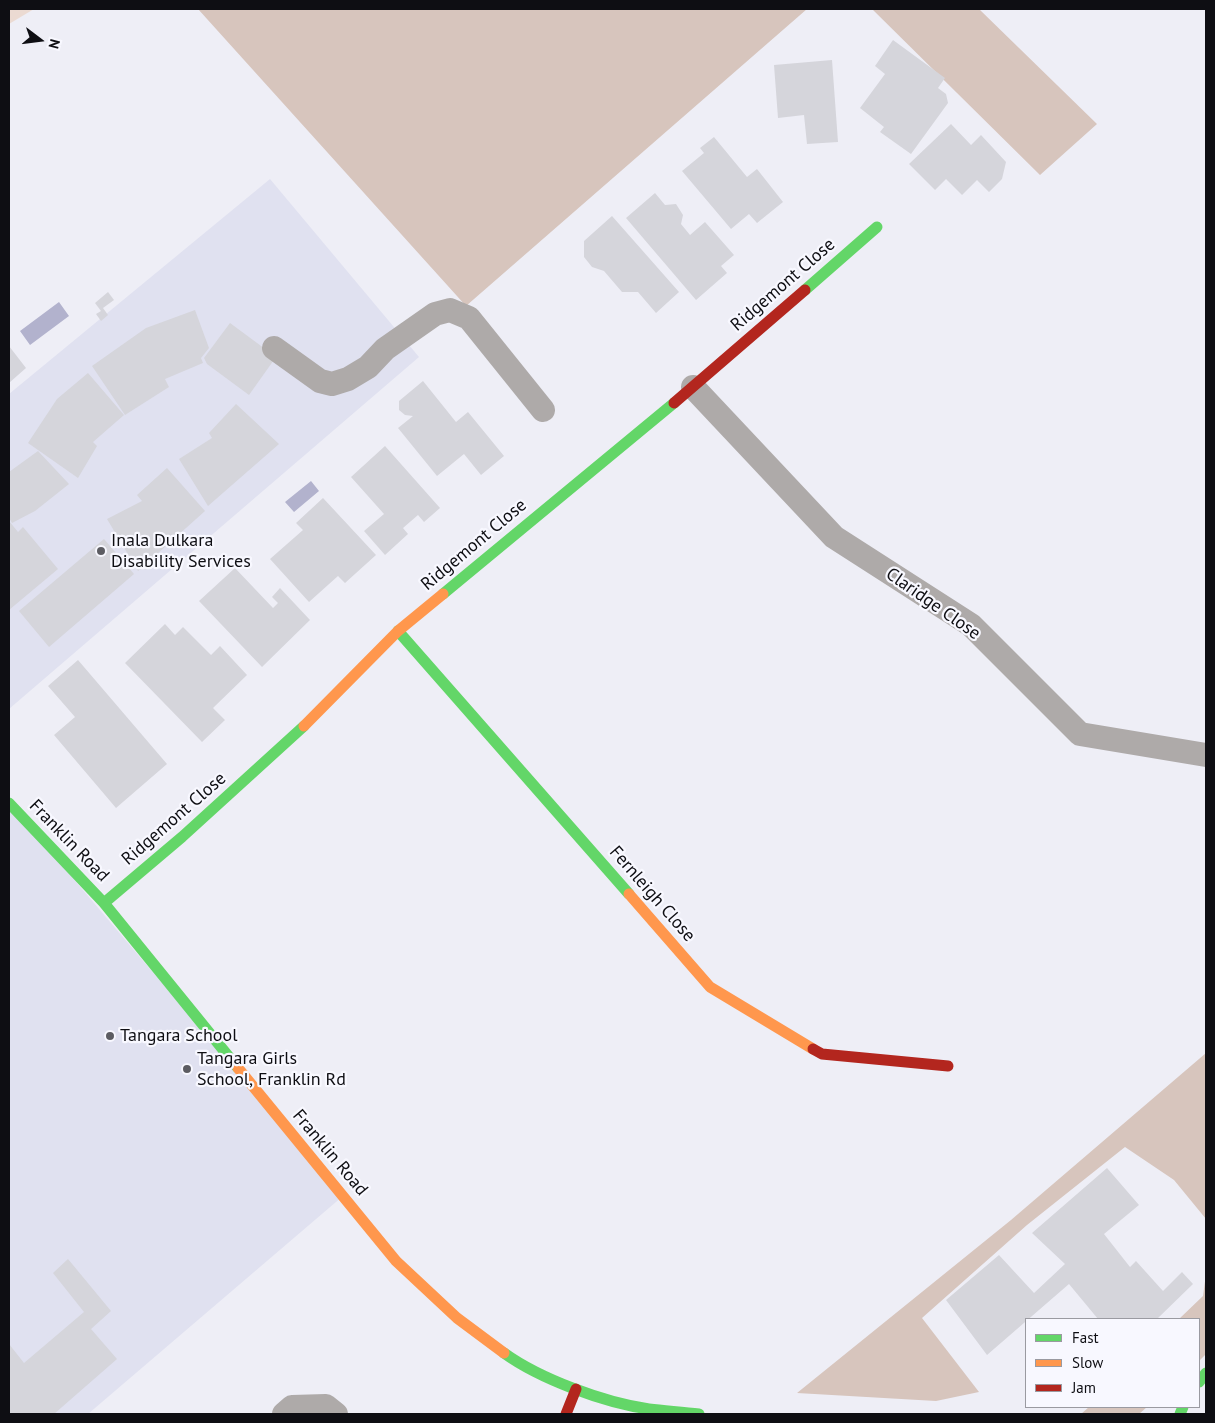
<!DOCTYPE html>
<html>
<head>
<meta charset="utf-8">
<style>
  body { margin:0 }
  #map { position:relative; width:1215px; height:1423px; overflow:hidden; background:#eeeef6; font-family:"PT Sans",sans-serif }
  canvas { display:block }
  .frame { position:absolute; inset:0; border:10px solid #0e0e13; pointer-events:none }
  .legend { position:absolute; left:1025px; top:1318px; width:175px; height:90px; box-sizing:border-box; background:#f8f8ff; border:1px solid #9a9aa1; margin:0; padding:6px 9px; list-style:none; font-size:15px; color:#0e0e13 }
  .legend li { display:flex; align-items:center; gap:10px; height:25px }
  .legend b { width:25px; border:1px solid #9a9aa1 }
  .north { position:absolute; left:15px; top:15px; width:50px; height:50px; -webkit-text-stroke:4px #f8f8ff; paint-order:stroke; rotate:105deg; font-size:14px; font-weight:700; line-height:20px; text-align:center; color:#0e0e13 }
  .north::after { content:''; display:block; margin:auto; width:18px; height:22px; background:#0e0e13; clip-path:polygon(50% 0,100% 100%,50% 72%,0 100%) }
</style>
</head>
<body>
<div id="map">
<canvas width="1215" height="1423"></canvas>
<div class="frame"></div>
<ul class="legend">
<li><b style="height:6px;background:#63d668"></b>Fast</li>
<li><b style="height:6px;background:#ff974d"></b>Slow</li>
<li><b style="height:6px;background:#b3261e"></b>Jam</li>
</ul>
<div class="north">N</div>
</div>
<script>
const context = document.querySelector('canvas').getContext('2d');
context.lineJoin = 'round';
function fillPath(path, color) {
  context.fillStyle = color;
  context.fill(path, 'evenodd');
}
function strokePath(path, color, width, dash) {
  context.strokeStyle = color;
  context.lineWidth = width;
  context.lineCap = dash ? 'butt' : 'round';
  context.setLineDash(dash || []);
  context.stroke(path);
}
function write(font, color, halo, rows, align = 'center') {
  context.font = font + ' "PT Sans",sans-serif';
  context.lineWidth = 4.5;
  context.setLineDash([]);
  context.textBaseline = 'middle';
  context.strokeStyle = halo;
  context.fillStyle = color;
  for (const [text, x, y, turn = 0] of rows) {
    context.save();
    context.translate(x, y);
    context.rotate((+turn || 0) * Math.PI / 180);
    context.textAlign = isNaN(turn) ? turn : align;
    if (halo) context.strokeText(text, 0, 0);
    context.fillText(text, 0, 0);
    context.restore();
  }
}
const built = new Path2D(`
  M 270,179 L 419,357 L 9,709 L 9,394 Z
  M 9,803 L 343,1196 L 88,1414 L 9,1414 Z`);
const green = new Path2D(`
  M 9,9 L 34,9 L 9,24 Z`);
const forest = new Path2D(`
  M 198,9 L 807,9 L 466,306 Z
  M 872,9 L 979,9 L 1097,124 L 1040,175 Z
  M 1206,1053 L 1206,1219 L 1174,1180 L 1125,1147 L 1027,1225 L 922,1318 L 979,1392 L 936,1401 L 797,1393 L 1011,1220 Z
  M 1206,1274 L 1206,1354 L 1199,1361 L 1199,1319 L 1179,1319 L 1203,1296 Z
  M 1089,1407 L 1147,1407 L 1139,1414 L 1081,1414 Z`);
const water = new Path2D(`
  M 59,302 L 69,316 L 30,345 L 20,331 Z
  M 311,481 L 319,491 L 294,512 L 285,502 Z`);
const building = new Path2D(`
  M 893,40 L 945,78 L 938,88 L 946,94 L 948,103 L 911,154 L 880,132 L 884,127 L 860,108 L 885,74 L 875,66 Z
  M 832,60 L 838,142 L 807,144 L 804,115 L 778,118 L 774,65 Z
  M 951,124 L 971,145 L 981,135 L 1006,162 L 1002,179 L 989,192 L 977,180 L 962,195 L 946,179 L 935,190 L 909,164 Z
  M 714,137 L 747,177 L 757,169 L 783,202 L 757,223 L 749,214 L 731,229 L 682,171 L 704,153 L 700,148 Z
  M 655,193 L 665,205 L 676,204 L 683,215 L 681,224 L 690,235 L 705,222 L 734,255 L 721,266 L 727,273 L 696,300 L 626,218 Z
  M 612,216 L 679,292 L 656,313 L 638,292 L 622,292 L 604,271 L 592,267 L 584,257 L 584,241 Z
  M 108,292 L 114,300 L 103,308 L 108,315 L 101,321 L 96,314 L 101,311 L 95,303 Z
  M 195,310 L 209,348 L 201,358 L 203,363 L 165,379 L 169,387 L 125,415 L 92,366 L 146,328 Z
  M 230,323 L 276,357 L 249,395 L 207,364 L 204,358 Z
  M 9,346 L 26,368 L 9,383 Z
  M 88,373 L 124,415 L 93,442 L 97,446 L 78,478 L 28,443 L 57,399 Z
  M 423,381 L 456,422 L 468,412 L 504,456 L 481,475 L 464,454 L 437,476 L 398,428 L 413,416 L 405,415 L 399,410 L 399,401 Z
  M 236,404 L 279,444 L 208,506 L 179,459 L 212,438 L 209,433 Z
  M 385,446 L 440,508 L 424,522 L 418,515 L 403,528 L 408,534 L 385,555 L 364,531 L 384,514 L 351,477 Z
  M 38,451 L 69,484 L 35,511 L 12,523 L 9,518 L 9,472 Z
  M 167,468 L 205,511 L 138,571 L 107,519 L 142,501 L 137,495 Z
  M 323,498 L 376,555 L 345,583 L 338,576 L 309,602 L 270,559 L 303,530 L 296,523 Z
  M 9,521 L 18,532 L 23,527 L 58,569 L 9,610 Z
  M 104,539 L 134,574 L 49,647 L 19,611 Z
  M 235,568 L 273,608 L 278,603 L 272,597 L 280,588 L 310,620 L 262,667 L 199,601 Z
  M 165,624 L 175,635 L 183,627 L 211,655 L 220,646 L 247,675 L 213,708 L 225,720 L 202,742 L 125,663 Z
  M 78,660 L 167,764 L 116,808 L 54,735 L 75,717 L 48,686 Z
  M 1107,1168 L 1139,1205 L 1104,1234 L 1130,1267 L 1136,1261 L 1163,1291 L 1182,1272 L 1193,1284 L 1157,1319 L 1098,1319 L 1069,1284 L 987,1355 L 946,1300 L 999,1255 L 1034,1293 L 1065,1264 L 1032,1233 Z
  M 68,1259 L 111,1311 L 91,1329 L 117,1359 L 54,1414 L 9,1414 L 9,1344 L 24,1363 L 84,1312 L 53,1273 Z`);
const street = new Path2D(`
  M 274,348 L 320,381 L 332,384 L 348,379 L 368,367 L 385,349 L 435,314 L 450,310 L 469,318 L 543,410
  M 693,387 L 834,537 L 971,625 L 1080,734 L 1206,755
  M 284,1414 L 292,1407 L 326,1406 L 336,1414`);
const fast = new Path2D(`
  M 805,290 L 877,227
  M 443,594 L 674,403
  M 398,631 L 629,894
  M 9,803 L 104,903 L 238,1068
  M 104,903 L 182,837 L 304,726
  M 504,1353 C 540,1379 605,1403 649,1409 C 666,1411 683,1412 699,1414
  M 1199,1382 L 1206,1373
  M 1180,1414 L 1183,1407`);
const slow = new Path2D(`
  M 304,726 L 398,631 L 443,594
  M 629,894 L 710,987 L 813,1049
  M 238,1068 L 396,1261 L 457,1318 L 504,1353`);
const jam = new Path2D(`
  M 674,403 L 805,290
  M 813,1049 L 822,1054 L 948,1066
  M 566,1414 L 576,1389`);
const markers = [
  [101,551,5,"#5c5c62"],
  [110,1036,5,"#5c5c62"],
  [187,1069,5,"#5c5c62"]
];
const streetNames = [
  ["Ridgemont Close",783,285,-41],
  ["Ridgemont Close",474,545,-40],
  ["Claridge Close",933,604,35],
  ["Ridgemont Close",174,819,-41],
  ["Franklin Road",69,841,46],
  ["Fernleigh Close",652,894,49],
  ["Franklin Road",330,1153,50]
];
const poiNames = [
  ["Inala Dulkara",111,541],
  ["Disability Services",111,562],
  ["Tangara School",120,1036],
  ["Tangara Girls",197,1059],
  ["School, Franklin Rd",197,1080]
];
fillPath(built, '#e0e1f0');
fillPath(green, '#ebdad2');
fillPath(forest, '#d7c5bd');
fillPath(water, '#b2b2cd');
fillPath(building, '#d5d5db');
strokePath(street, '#aeaaa9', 24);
strokePath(fast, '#63d668', 11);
strokePath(slow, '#ff974d', 11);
strokePath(jam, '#b3261e', 11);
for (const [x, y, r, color] of markers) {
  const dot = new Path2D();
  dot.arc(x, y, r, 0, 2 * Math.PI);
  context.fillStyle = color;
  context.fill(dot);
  strokePath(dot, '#f8f8ff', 2);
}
write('18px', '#0e0e13', '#f8f8ff', streetNames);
write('18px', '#0e0e13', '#f8f8ff', poiNames, 'left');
</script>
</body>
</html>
